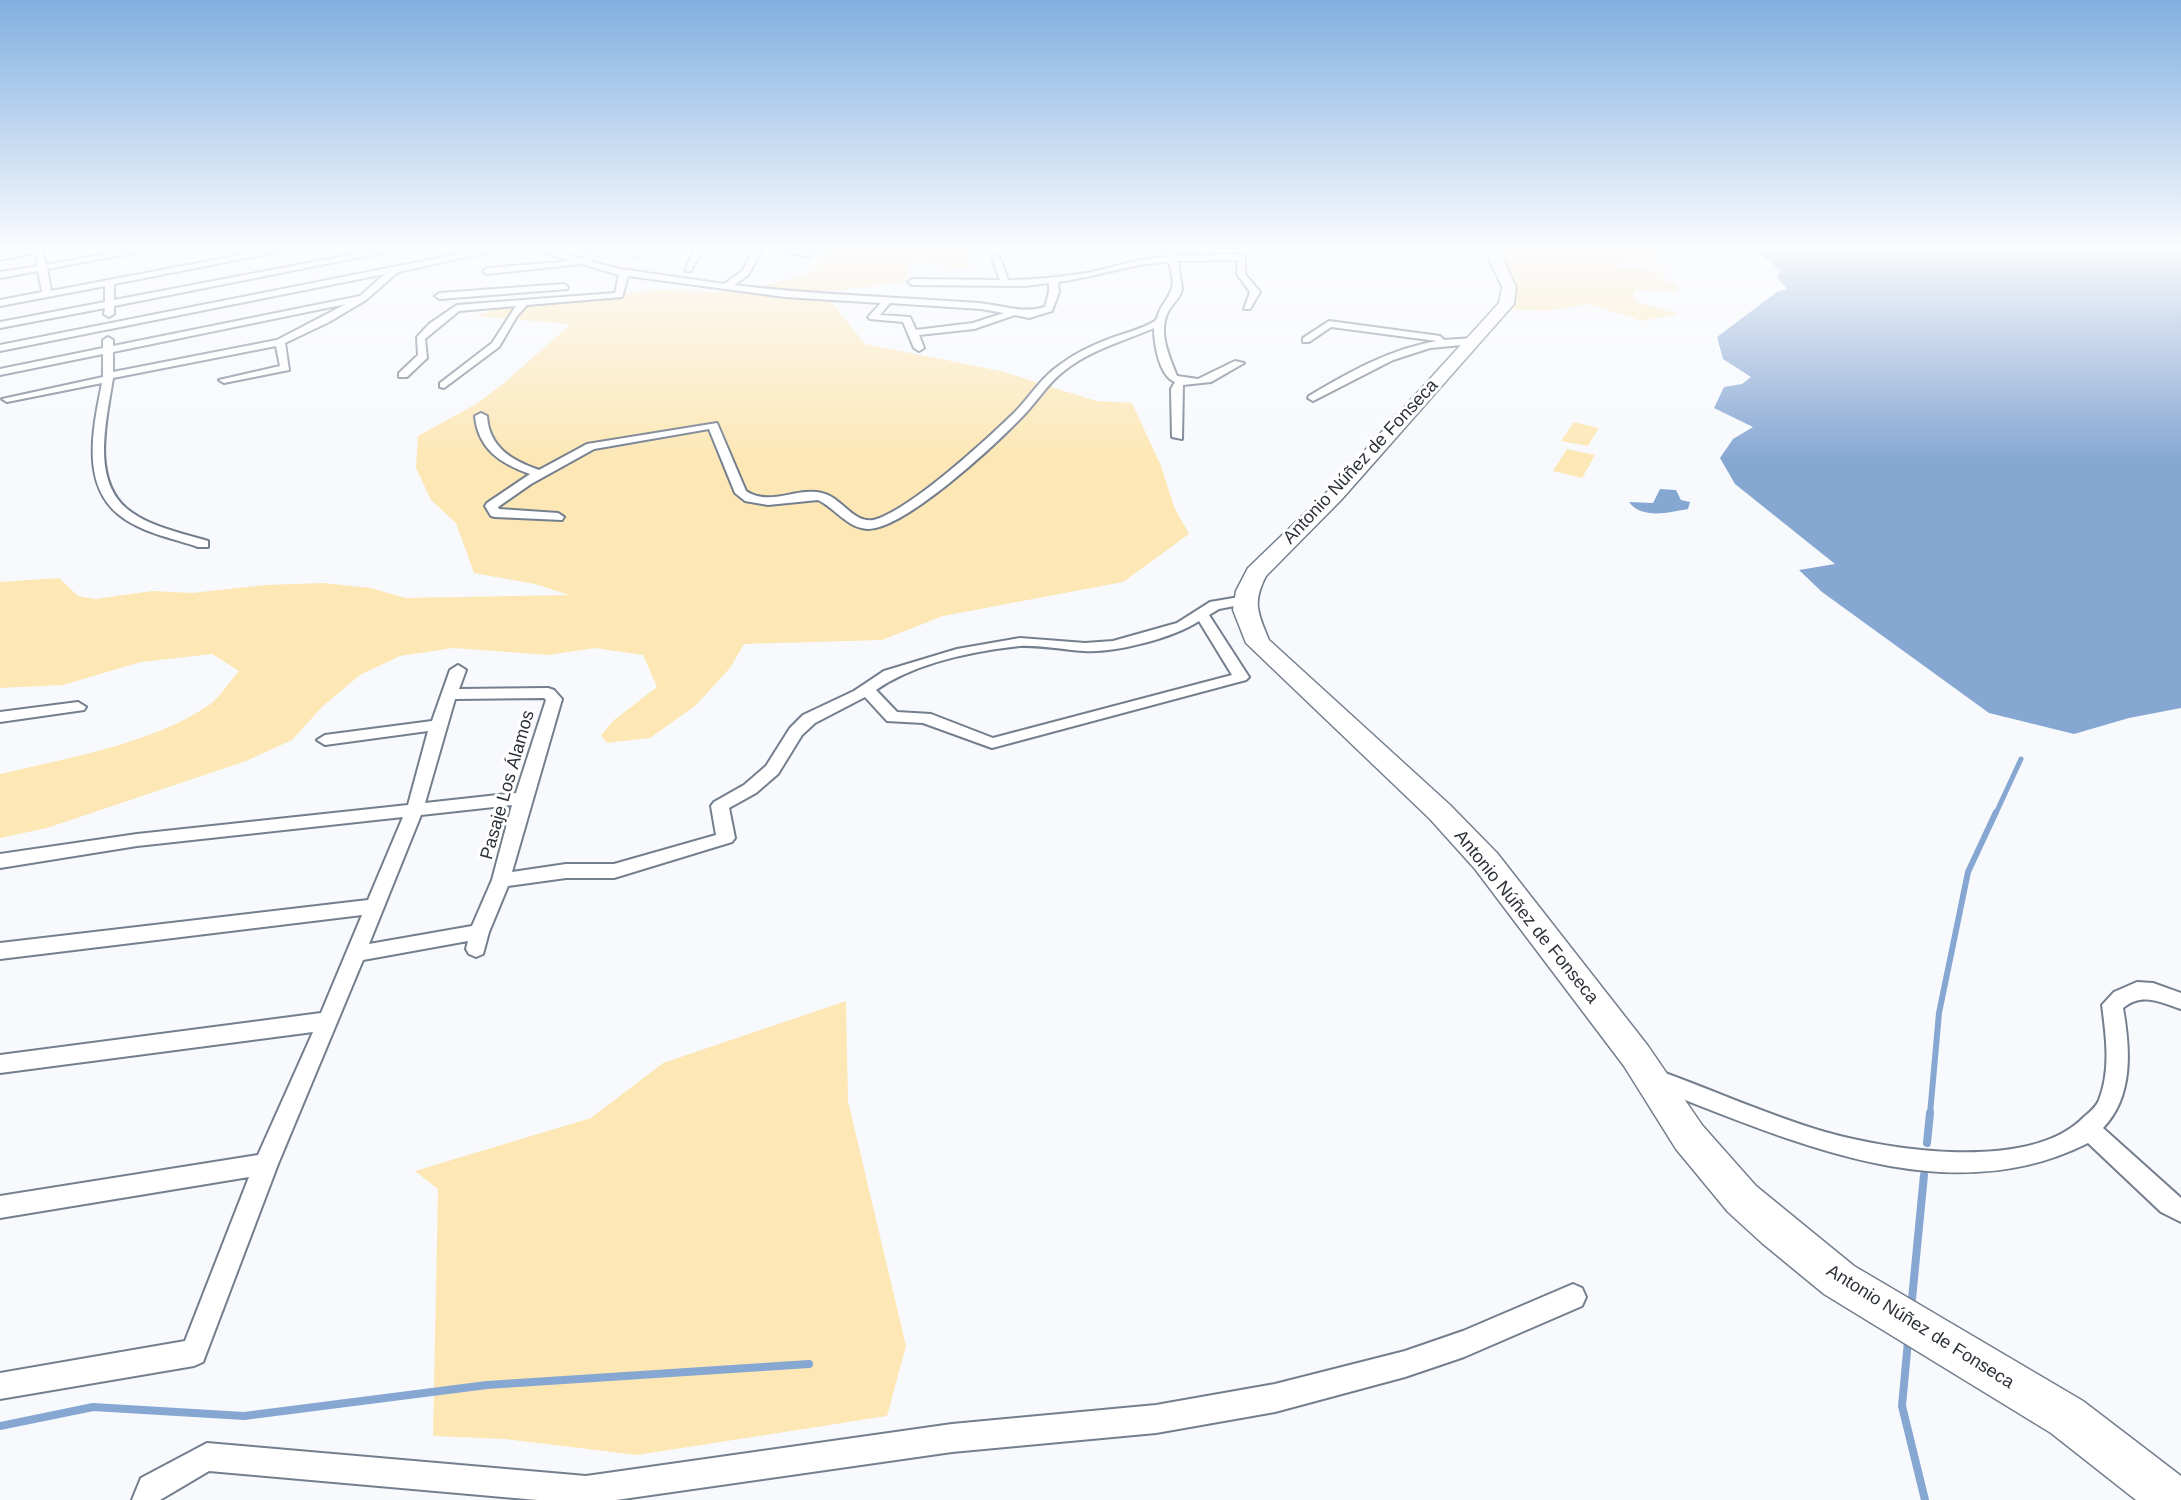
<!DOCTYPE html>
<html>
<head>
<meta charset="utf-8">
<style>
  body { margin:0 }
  canvas { display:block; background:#f7f9fd }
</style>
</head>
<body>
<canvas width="2181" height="1500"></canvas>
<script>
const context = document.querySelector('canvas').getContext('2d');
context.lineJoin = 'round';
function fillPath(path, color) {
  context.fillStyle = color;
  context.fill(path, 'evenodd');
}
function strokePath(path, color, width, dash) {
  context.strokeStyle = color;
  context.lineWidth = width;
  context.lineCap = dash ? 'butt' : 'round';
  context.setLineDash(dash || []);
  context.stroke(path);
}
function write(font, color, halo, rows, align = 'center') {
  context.font = font + ' Arial,sans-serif';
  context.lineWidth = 6;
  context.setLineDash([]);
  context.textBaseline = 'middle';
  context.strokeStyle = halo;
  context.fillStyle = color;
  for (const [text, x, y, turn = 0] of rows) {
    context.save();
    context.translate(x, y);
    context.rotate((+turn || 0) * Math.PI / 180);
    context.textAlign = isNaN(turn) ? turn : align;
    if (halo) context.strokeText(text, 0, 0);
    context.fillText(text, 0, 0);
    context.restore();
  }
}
const green = new Path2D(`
  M 835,250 L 952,250 L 965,255 L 970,270 L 913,260 L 904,282 L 823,292 L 865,344 L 1001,371 L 1096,401 L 1132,403 L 1161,466 L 1174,507 L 1189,534 L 1123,582 L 943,616 L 882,640 L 744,644 L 730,668 L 695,706 L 650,738 L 607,743 L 601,735 L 614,720 L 657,687 L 643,655 L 595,648 L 549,655 L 453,648 L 400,656 L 360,675 L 323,706 L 292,740 L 246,761 L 47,828 L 0,838 L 0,774 C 64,759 155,743 209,705 C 220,697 230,681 239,671 L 212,654 L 141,662 L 63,685 L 0,688 L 0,582 L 59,578 L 78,596 L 95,599 L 153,591 L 192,593 L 265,585 L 323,583 L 371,588 L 405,598 L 569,595 L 535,584 L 474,573 L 456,523 L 431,500 L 416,468 L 418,436 L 476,404 L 503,384 L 571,324 L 476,316 L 522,301 L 662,290 L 718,292 L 755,288 L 808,274 Z
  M 1497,251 L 1655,251 L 1657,252 L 1647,261 L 1618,263 L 1618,269 L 1669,271 L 1659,279 L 1677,285 L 1677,291 L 1633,290 L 1636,302 L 1679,314 L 1642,321 L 1589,304 L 1546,311 L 1510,309 L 1515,284 Z
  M 1574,422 L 1599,428 L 1588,446 L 1561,441 Z
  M 1567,449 L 1595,455 L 1582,478 L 1553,471 Z
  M 846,1001 L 848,1101 L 906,1346 L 887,1416 L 637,1455 L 505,1439 L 433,1436 L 438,1189 L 415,1171 L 591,1118 L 663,1063 Z`);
const water = new Path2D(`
  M 1756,251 L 2181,251 L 2181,708 L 2129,718 L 2074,734 L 1989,713 L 1822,592 L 1799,570 L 1835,564 L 1735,484 L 1720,458 L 1733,439 L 1753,427 L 1714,408 L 1724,387 L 1742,384 L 1751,377 L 1723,359 L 1717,337 L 1777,292 L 1787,289 L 1777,277 L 1781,271 Z
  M 1660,489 L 1676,490 L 1681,500 L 1690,502 L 1688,509 C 1670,512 1642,520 1629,502 L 1653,503 Z`);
const streamFar2 = new Path2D(`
  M 1996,813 L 2021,759`);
const streamFar1 = new Path2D(`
  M 1930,1114 L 1939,1013 L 1968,872 L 1996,812`);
const stream = new Path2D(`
  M 1927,1143 L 1930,1113
  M 1912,1299 L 1924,1175
  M 1908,1341 L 1902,1406 L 1925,1500
  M 0,1426 L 93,1407 L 244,1416 L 487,1385 L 809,1364`);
const street = new Path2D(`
  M 22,250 L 43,250 L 46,265 L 128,250 L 149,250 L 47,269 L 51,291 L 267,250 L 287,250 L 114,284 L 114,300 L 376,250 L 396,250 L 114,306 L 114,314 L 109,317 L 104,314 L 105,308 L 0,328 L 0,322 L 105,302 L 105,286 L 0,306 L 0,300 L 42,292 L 38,271 L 0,278 L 0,272 L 38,266 L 35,253 L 0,260 L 0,254 Z
  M 479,250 L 498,250 L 398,272 L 366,300 L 329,322 L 285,343 L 289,370 L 224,383 L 219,380 L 280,366 L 276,346 L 113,378 C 107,418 91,477 126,508 C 147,526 181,533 208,541 L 208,547 L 198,547 C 172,538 139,532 118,514 C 80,482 94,425 102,383 L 7,402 L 2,399 L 103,377 L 103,354 L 0,375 L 0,369 L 103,348 L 103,340 L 108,337 L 113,340 L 113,346 L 360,296 L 385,274 L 0,351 L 0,345 ZM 346,304 L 277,340 L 113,372 L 113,352 Z
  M 537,250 L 552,250 L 581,259 L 594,250 L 604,250 L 590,261 L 620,269 L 724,284 L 742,271 L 754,250 L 762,250 L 748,275 L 734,285 C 815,295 896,297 978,303 C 1002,305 1021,314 1045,307 L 1049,292 L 1049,283 L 1025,286 L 912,285 L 908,282 L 912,279 L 1000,280 L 992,258 L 996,255 L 1000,258 L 1008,280 C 1034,280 1061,277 1087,273 C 1117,267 1136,258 1168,257 L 1165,250 L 1174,250 L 1177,256 L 1235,254 L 1245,257 L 1245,274 L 1260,292 L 1250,309 L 1244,309 L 1250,292 L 1237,274 L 1238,260 L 1178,261 L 1182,289 C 1180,298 1174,302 1169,310 C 1157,331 1169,356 1177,376 L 1198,379 L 1235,361 L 1244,363 L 1211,382 L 1183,385 L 1182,439 L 1172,437 L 1171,389 L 1175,382 C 1159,376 1154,343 1154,328 C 1124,341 1090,350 1064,371 C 1047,384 1037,402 1021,418 C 995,445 905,529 868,529 C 847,528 835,508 818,500 L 768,505 L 745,501 L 735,493 L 709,429 L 594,449 L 531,484 L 498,507 L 499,509 L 558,513 L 564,517 L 562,520 L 495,517 L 491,516 L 485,506 L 487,503 L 530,474 C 501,464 478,449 475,416 L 481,413 L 487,416 C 489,447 511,460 539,470 L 587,444 L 717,423 L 746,491 C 770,507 796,487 822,493 C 842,497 855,527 877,519 C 914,506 984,442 1014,413 C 1030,397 1041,377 1061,364 C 1077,352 1095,344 1114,337 C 1123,334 1150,326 1156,320 C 1158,317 1159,311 1161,308 C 1175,287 1175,286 1169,262 C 1131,263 1096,277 1058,282 L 1059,292 L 1052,311 L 1029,318 L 1015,315 L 974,329 L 919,335 L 924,348 L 919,351 L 914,348 L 903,322 L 870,319 L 868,317 L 881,303 L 785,297 L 628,276 L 622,297 L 527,305 L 517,316 L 499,347 L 444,388 L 440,387 L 440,383 L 492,343 L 516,306 L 459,311 L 425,339 L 427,358 L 407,377 L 399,377 L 399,373 L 418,355 L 417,337 L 429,324 L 457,305 L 615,293 L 619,275 L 582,264 L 487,274 L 483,271 L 487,268 L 571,261 ZM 890,303 L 981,309 L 1004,313 L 973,323 L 916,330 L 910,317 L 880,315 Z
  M 634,250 L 643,250 L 635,258 L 631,255 Z
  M 694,250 L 702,250 L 691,271 L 685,271 Z
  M 776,250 L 803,250 L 814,254 L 810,257 Z
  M 564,284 L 568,287 L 567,289 L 440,299 L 435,296 L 440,293 Z
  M 1329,321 L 1440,336 L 1444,340 L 1473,338 L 1478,341 L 1473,344 L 1430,348 L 1393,360 L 1313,401 L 1308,398 L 1309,396 C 1349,372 1390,349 1437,341 L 1331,327 L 1309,342 L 1303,342 L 1303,338 Z
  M 1245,596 L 1250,597 L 1250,603 L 1219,609 L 1209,615 L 1249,677 L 1246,680 L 992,748 L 923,723 L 887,721 L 865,697 L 815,723 L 802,735 L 778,774 L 756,793 L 729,808 L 735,838 L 732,842 L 614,878 L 566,878 L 508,886 L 489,932 L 483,954 L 476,957 L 469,954 L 466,949 L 468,941 L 363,960 L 278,1164 L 203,1362 L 194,1366 L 0,1399 L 0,1373 L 185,1341 L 249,1177 L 0,1218 L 0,1196 L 258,1155 L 313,1032 L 0,1073 L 0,1055 L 321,1013 L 362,915 L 0,959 L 0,943 L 368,900 L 403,817 L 137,846 L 0,868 L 0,854 L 137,834 L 408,805 L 428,731 L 325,745 L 317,740 L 325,735 L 432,721 L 450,670 L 458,665 L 466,670 L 459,689 L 548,688 L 554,690 L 562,699 L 512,872 L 566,864 L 614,864 L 716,835 L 711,806 L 714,802 L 744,785 L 766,766 L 790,728 L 803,715 L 854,691 L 884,671 L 957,649 L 1020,638 L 1085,643 L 1113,641 L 1177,623 L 1210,602 ZM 1199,621 L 1232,675 L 993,738 L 931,714 L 897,712 L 876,690 C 915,663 973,651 1020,646 C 1042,645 1063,650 1084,651 C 1116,653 1173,638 1199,621 ZM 544,698 L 546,700 L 516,793 L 425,803 L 455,699 ZM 512,805 L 492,880 L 472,926 L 369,944 L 421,815 Z
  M 78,702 L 86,707 L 84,710 L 0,722 L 0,712 Z
  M 2137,982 L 2153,983 L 2181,993 L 2181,1009 C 2160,1002 2142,992 2123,1008 C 2130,1048 2134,1096 2103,1128 L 2181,1198 L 2181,1222 L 2161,1212 L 2088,1143 C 1944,1216 1784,1137 1646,1085 L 1643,1078 L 1646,1071 L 1654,1069 C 1711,1089 1767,1115 1825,1132 C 1892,1151 2031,1172 2084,1117 C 2090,1112 2096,1107 2099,1100 C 2111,1070 2106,1036 2102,1005 L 2114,992 Z
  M 1573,1284 L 1582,1288 L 1586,1297 L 1582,1306 L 1464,1357 L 1405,1377 L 1275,1412 L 1156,1433 L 952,1452 L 616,1500 L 537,1500 L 209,1471 L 160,1500 L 132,1500 L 141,1478 L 207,1443 L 586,1476 L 952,1424 L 1156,1405 L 1275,1384 L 1405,1351 L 1463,1331 Z`);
const primary = new Path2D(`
  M 1485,250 L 1499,250 L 1516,287 L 1514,304 L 1342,499 L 1266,576 C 1252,603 1258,613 1269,640 L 1450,805 L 1497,853 L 1648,1046 L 1702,1125 L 1756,1186 L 1854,1266 L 2083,1401 L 2181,1476 L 2181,1500 L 2136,1500 L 2051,1433 L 1824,1294 L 1762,1243 L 1728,1212 L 1676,1149 L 1624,1066 L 1475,869 L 1430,819 L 1246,643 L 1233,610 L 1236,591 L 1248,568 L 1328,491 L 1499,303 L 1502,287 Z`);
const streetNames = [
  ["Antonio Núñez de Fonseca",1361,462,-47],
  ["Pasaje Los Álamos",508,785,-74],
  ["Antonio Núñez de Fonseca",1526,917,51],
  ["Antonio Núñez de Fonseca",1920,1327,32]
];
fillPath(green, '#fde7b5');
fillPath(water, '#87a7d3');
strokePath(streamFar2, '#87a7d3', 5);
strokePath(streamFar1, '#87a7d3', 6);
strokePath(stream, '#87a7d3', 8);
strokePath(street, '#747f8e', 4);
strokePath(primary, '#747f8e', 3);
fillPath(street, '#fff');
fillPath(primary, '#fff');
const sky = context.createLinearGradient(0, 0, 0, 460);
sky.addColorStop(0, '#81afe0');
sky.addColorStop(0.54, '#fbfcfe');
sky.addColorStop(1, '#fbfcfe00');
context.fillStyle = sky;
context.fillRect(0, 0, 2181, 460);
write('18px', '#2d3138', '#fff', streetNames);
</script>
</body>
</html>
